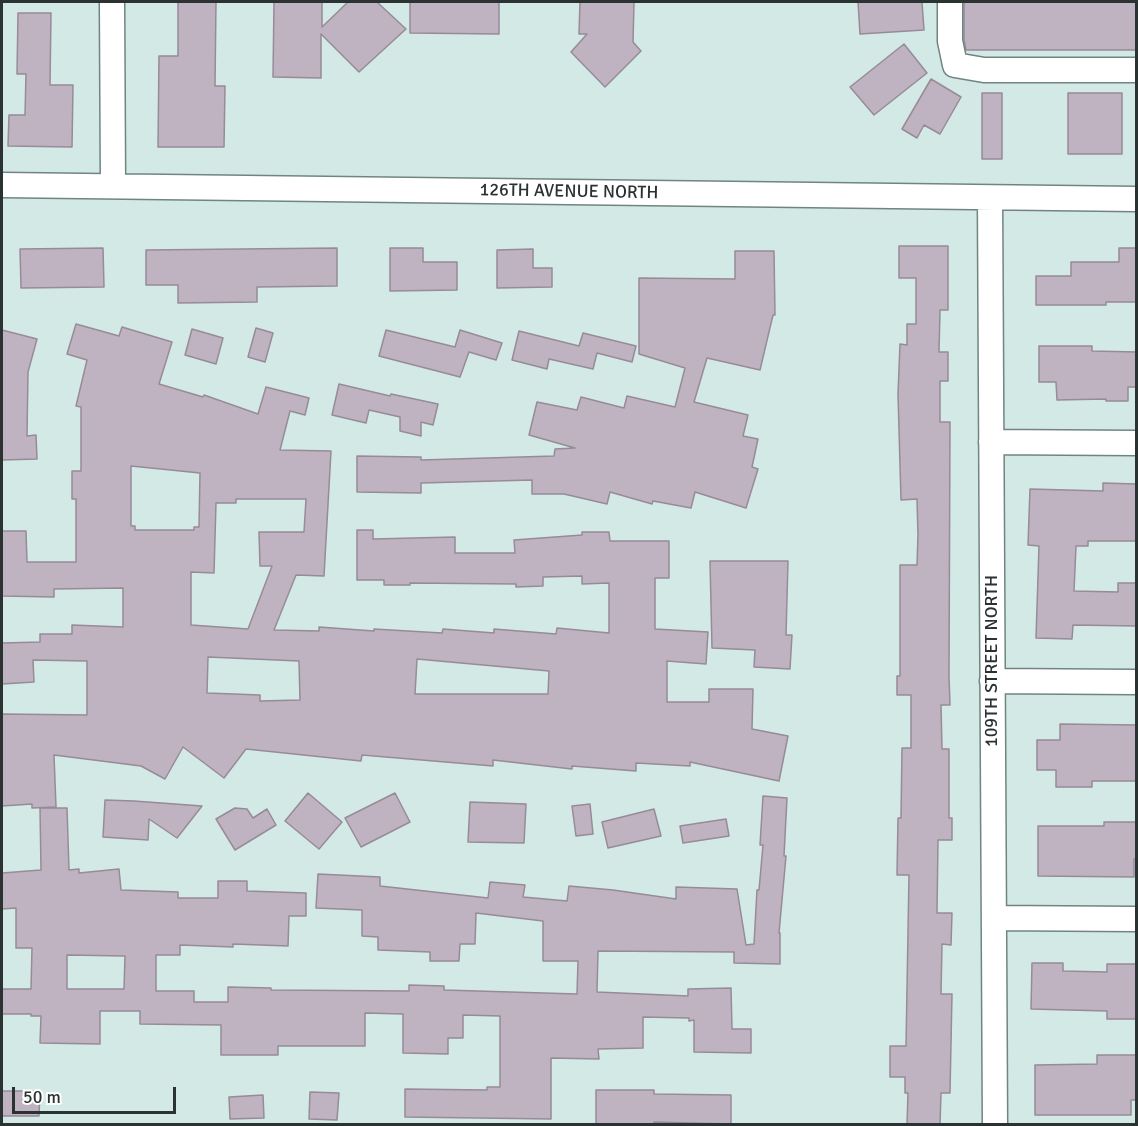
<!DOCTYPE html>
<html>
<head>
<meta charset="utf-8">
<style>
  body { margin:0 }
  #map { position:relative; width:1138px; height:1126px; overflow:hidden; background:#d3e9e6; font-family:Signika,sans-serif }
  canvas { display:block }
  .frame { position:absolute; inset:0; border:3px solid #2b3332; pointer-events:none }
  .scale { position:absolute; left:12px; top:1087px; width:164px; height:27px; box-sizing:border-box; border:3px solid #2b3332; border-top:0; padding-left:8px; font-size:18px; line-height:21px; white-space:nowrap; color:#2b3332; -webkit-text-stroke:4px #fff; paint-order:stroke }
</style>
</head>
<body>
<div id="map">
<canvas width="1138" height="1126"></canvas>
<div class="frame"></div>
<div class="scale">50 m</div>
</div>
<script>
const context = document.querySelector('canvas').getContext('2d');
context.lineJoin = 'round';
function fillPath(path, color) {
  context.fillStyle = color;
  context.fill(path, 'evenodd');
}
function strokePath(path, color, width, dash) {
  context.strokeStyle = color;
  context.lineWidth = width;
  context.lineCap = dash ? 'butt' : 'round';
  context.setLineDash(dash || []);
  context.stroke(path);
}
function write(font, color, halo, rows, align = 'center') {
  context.font = font + ' Signika,sans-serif';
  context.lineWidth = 6;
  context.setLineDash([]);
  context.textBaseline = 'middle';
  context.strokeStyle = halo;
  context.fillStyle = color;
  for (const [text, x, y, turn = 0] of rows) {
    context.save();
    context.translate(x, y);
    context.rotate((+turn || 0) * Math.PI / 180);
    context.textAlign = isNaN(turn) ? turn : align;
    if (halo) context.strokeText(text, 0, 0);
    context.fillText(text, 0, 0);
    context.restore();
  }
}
const building = new Path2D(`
  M 178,2 L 216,2 L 215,86 L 225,86 L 224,147 L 158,147 L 159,56 L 178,56 Z
  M 274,2 L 322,2 L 322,27 L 348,2 L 377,2 L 406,29 L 359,72 L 321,34 L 321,78 L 273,77 Z
  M 410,2 L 499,2 L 499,34 L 410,33 Z
  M 580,2 L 634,2 L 633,42 L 641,51 L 605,87 L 571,52 L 587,34 L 579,34 Z
  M 858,2 L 922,2 L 924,30 L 860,34 Z
  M 964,2 L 1137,2 L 1137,50 L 966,50 L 964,40 Z
  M 18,13 L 51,13 L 50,85 L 73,85 L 72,147 L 8,146 L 9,115 L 25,115 L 26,74 L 17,74 Z
  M 904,44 L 927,73 L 874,115 L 850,87 Z
  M 931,79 L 961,97 L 940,134 L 924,125 L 917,138 L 902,129 Z
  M 982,93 L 1002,93 L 1002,159 L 982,159 Z
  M 1068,93 L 1122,93 L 1122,154 L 1068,154 Z
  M 899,246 L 948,246 L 948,310 L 940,310 L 939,352 L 948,352 L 948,381 L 940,381 L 940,422 L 950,422 L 949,676 L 950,705 L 941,705 L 942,749 L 949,749 L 949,818 L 952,818 L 952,840 L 938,840 L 937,913 L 952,913 L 951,945 L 942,944 L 941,994 L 952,994 L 950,1093 L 941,1093 L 940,1125 L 907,1125 L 908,1093 L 905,1093 L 905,1077 L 890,1077 L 890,1046 L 906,1046 L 909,875 L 897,875 L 898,818 L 901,818 L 902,748 L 911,748 L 911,695 L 897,695 L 897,676 L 900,676 L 900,565 L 917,565 L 918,535 L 917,499 L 901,500 L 898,394 L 900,344 L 907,345 L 907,324 L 916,324 L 916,278 L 899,278 Z
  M 103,248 L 104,287 L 21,288 L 20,249 Z
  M 337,248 L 337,286 L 257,287 L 257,302 L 178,303 L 178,285 L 146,285 L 146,250 Z
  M 390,248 L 423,248 L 423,262 L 457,262 L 457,290 L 390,291 Z
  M 1119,248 L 1137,248 L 1137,302 L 1106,302 L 1106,305 L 1036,305 L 1036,276 L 1071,276 L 1071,262 L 1119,262 Z
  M 533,249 L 533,268 L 552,268 L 552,287 L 497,288 L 497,250 Z
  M 735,251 L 774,251 L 775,315 L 773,315 L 760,370 L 707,358 L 694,402 L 748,415 L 743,436 L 758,439 L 752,467 L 758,469 L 746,508 L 695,492 L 691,508 L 653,501 L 652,504 L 610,492 L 607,504 L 564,494 L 532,494 L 532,480 L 421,483 L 421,493 L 357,492 L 357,456 L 421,457 L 421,460 L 554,456 L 555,449 L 575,448 L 529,435 L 537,402 L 577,410 L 581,397 L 624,408 L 627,396 L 675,407 L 685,368 L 639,354 L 639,278 L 735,279 Z
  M 76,324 L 119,336 L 122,327 L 172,342 L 159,384 L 203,397 L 204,395 L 258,414 L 266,387 L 309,398 L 305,415 L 290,411 L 280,450 L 331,451 L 324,576 L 296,575 L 274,630 L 319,631 L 319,627 L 374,631 L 374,629 L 442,633 L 443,629 L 494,633 L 494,629 L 556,634 L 557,628 L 609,633 L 609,583 L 582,584 L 582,576 L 543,577 L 543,586 L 516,587 L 516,584 L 410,583 L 410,585 L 384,585 L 384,580 L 357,580 L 357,530 L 373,530 L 373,539 L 455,537 L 455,553 L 515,553 L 514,540 L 582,535 L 582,532 L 609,532 L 610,541 L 669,541 L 669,578 L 655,578 L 655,629 L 708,632 L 706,664 L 667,661 L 667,702 L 709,702 L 709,689 L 753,689 L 752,729 L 788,736 L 779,781 L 690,762 L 690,766 L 636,763 L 636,771 L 572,766 L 572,769 L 493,760 L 493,766 L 362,755 L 361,761 L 246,749 L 224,778 L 183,747 L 165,779 L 141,766 L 54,755 L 56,807 L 32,808 L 32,804 L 2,806 L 2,714 L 87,715 L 87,661 L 33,660 L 34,682 L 2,684 L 2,643 L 40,642 L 40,634 L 72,634 L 72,625 L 123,627 L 123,588 L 54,589 L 54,597 L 2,596 L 2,531 L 26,531 L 27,562 L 76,562 L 76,499 L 72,499 L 72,471 L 81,471 L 81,407 L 76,406 L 87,360 L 67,354 ZM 131,466 L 200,473 L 199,527 L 194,527 L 194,530 L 135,530 L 135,526 L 131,526 ZM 236,499 L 306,499 L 304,532 L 259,532 L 260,566 L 272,566 L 248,629 L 191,625 L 191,572 L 214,573 L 216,503 L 236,503 ZM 208,657 L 299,661 L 300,700 L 260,701 L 260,695 L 207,693 ZM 417,659 L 549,671 L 548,694 L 415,694 Z
  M 256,328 L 273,333 L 265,362 L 248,357 Z
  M 192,329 L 223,338 L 216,364 L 185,355 Z
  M 2,330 L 37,339 L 28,372 L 27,436 L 36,435 L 37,459 L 2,460 Z
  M 386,330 L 455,347 L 460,330 L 502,343 L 496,360 L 469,352 L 460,377 L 379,356 Z
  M 519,331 L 579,346 L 583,333 L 636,346 L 632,362 L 597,353 L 593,369 L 549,359 L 547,369 L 512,360 Z
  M 1039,346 L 1092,346 L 1092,351 L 1137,352 L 1137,387 L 1128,387 L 1128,401 L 1106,401 L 1106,399 L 1057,400 L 1056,382 L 1039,382 Z
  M 339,384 L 390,396 L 391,394 L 438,404 L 433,425 L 421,422 L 421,436 L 400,431 L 400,417 L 369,410 L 366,423 L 332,415 Z
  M 1103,483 L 1136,484 L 1137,541 L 1088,541 L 1088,546 L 1076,546 L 1074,591 L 1118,592 L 1118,583 L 1137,583 L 1137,626 L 1073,625 L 1072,639 L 1036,638 L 1039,546 L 1028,545 L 1030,489 L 1103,491 Z
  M 710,561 L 788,561 L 786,635 L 792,635 L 790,669 L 754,667 L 755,650 L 712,648 Z
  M 1060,724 L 1137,725 L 1137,781 L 1092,781 L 1092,787 L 1056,787 L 1056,770 L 1037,770 L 1037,740 L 1060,740 Z
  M 308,793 L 342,822 L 319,849 L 285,821 Z
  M 395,793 L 410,822 L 361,847 L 345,818 Z
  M 763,796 L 787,798 L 784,856 L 786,856 L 779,933 L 780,933 L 780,964 L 734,963 L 734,952 L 598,951 L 597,992 L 688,996 L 688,989 L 731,988 L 732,1029 L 751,1029 L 751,1053 L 694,1052 L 694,1020 L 689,1021 L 689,1018 L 643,1017 L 643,1048 L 598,1049 L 599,1059 L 551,1058 L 551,1119 L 405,1117 L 405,1089 L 487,1090 L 487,1087 L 500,1087 L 500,1016 L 463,1015 L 463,1038 L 448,1038 L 448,1054 L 403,1053 L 403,1014 L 365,1013 L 365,1046 L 278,1046 L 278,1055 L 221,1055 L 221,1025 L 140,1024 L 140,1011 L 100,1011 L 100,1044 L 40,1043 L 41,1016 L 31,1016 L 31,1014 L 2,1014 L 2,989 L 31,989 L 32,948 L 16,948 L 16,908 L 2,909 L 2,873 L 41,870 L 40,808 L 67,808 L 69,870 L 79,869 L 79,873 L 119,869 L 121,890 L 178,892 L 178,898 L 218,898 L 218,881 L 247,881 L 247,891 L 306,893 L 306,916 L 289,916 L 288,946 L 233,944 L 233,947 L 180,945 L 180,955 L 156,955 L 156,991 L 194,991 L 194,1002 L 228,1002 L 228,987 L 271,988 L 271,990 L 409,991 L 409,985 L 444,986 L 444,990 L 577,994 L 578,961 L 543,961 L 543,921 L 476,913 L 475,944 L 460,944 L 459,961 L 430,961 L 430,952 L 378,950 L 378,937 L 362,936 L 362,910 L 316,908 L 318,874 L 380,877 L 380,886 L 488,898 L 490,882 L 525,885 L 523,897 L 567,901 L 569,886 L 613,890 L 676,899 L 676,887 L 737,889 L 746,945 L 754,944 L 757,890 L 759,890 L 763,845 L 760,845 ZM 67,955 L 125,956 L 124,989 L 67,989 Z
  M 105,800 L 134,801 L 202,806 L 177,838 L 149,819 L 148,840 L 103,837 Z
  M 470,802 L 526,804 L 524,843 L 468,842 Z
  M 590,804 L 593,834 L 576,836 L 572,806 Z
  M 235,808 L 247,809 L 253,818 L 267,809 L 276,825 L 235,850 L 216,819 Z
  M 654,809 L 661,836 L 608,848 L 602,822 Z
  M 726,819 L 729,836 L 683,843 L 680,826 Z
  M 1104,822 L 1137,822 L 1137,859 L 1134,859 L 1134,877 L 1038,876 L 1038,826 L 1104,826 Z
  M 1032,963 L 1063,963 L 1063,971 L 1107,972 L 1107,964 L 1137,964 L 1137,1019 L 1107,1019 L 1107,1011 L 1031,1009 Z
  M 1097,1055 L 1137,1055 L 1137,1100 L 1131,1100 L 1131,1115 L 1035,1115 L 1035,1065 L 1097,1064 Z
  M 596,1090 L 654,1090 L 654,1094 L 731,1095 L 731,1124 L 654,1122 L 654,1125 L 596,1125 Z
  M 2,1091 L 40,1091 L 39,1116 L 2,1116 Z
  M 310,1092 L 339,1093 L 337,1120 L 309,1119 Z
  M 263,1095 L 264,1118 L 230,1119 L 229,1097 Z`);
const minor = new Path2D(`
  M 112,2 L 113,186
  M 950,2 L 950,41 L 955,65 L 984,70 L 1136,70
  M 2,185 L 1136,199
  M 990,198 L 995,1124
  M 991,442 L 1136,443
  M 992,681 L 1136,682
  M 994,918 L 1136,919`);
const streetNames = [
  ["126TH AVENUE NORTH",569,192,1],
  ["109TH STREET NORTH",992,661,-90]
];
fillPath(building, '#c0b3c1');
strokePath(building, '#978b98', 1.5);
strokePath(minor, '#708581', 27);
strokePath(minor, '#fff', 24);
write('18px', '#2b3332', '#fff', streetNames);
</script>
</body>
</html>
